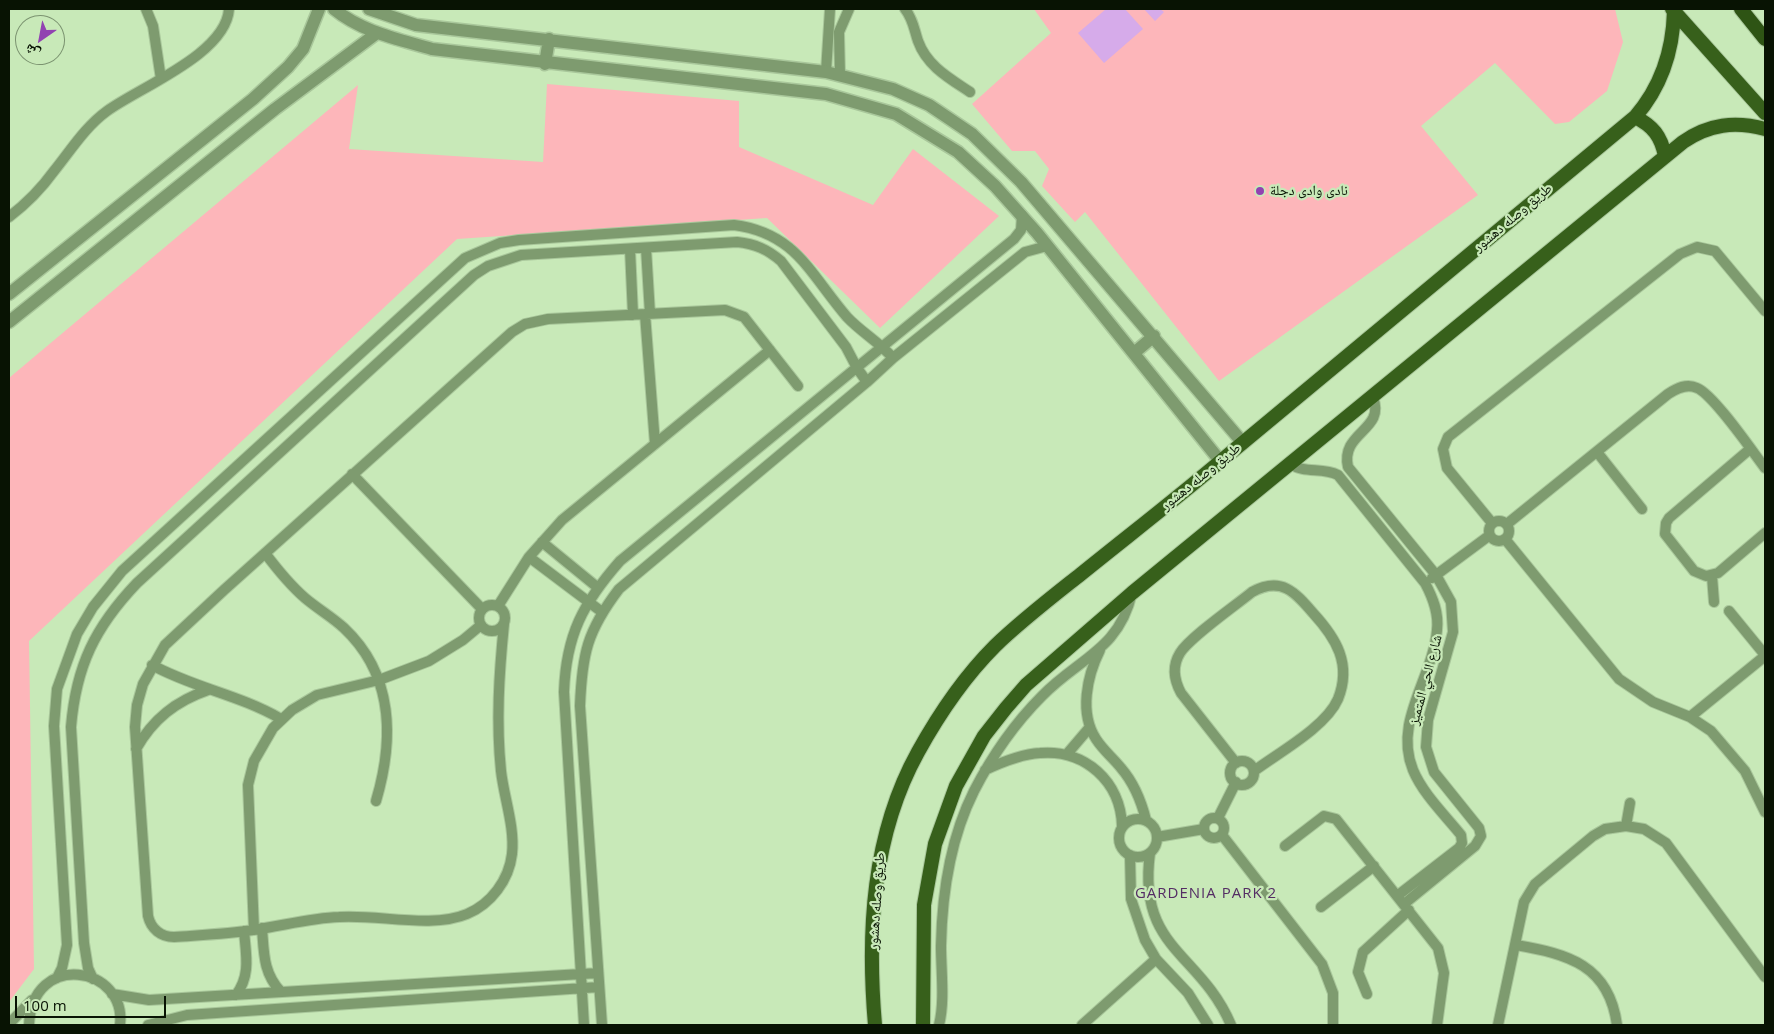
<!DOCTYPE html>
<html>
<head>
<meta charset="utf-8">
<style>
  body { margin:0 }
  #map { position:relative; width:1774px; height:1034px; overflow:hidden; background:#c8e9b8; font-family:"Open Sans","Noto Naskh Arabic",sans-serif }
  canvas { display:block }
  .frame { position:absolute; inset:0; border:10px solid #081303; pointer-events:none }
  .north { position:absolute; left:15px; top:15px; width:50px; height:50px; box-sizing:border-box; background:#c8e9b8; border:1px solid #7b9370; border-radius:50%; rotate:213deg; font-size:14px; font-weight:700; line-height:20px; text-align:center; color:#081303 }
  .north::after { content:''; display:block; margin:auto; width:18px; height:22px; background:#9142b1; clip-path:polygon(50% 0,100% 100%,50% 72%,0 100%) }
  .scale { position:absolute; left:15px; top:996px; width:151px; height:22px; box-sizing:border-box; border:2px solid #081303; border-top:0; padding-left:6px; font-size:15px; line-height:18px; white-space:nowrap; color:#081303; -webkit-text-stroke:4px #c8e9b8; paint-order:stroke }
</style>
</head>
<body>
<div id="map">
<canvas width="1774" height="1034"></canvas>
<div class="frame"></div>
<div class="north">ش</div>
<div class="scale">100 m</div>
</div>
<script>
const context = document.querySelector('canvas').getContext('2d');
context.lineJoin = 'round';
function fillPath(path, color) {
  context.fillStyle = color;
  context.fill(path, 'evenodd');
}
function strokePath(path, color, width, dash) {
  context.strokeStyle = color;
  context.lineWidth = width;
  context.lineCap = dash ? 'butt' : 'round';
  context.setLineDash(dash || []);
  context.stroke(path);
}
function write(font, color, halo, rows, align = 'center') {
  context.font = font + ' "Open Sans","Noto Naskh Arabic",sans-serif';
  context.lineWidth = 4.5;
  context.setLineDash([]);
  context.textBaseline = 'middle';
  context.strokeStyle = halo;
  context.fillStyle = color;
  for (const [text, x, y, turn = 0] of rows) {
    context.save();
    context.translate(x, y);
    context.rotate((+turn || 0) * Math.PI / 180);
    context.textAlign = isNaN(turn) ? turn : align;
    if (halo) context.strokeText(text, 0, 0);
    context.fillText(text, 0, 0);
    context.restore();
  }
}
const green = new Path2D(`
  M 1034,9 L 1615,9 L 1623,42 L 1607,91 L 1569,122 L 1555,124 L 1495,63 L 1421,126 L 1478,195 L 1219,381 L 1085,212 L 1075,222 L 1042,186 L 1049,169 L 1035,151 L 1012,151 L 972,104 L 1051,33 Z
  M 547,84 L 739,101 L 739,147 L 873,205 L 913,149 L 999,216 L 880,328 L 767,218 L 457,239 L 29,641 L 34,969 L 9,1002 L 9,378 L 358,85 L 349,149 L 543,162 Z`);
const water = new Path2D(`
  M 1106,9 L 1125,9 L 1143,29 L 1104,63 L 1078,33 Z
  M 1144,9 L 1160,9 L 1164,12 L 1155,21 Z`);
const minor = new Path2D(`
  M 146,9 L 153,26 L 161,79
  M 905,9 C 913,19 914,29 918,41 C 927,66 949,78 970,92
  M 826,72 L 830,9
  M 840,75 L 839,32 L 849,9
  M 9,217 C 26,204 41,189 54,171 C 71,150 85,127 107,111 C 140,87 226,54 229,9
  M 646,248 L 650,314
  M 630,249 L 633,315
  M 645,314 L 655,444
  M 1373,398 C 1386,430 1340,432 1348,467 L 1436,575 L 1451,602 L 1453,632 L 1428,720 L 1426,747 L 1434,772 L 1479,828 L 1481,836 L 1475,846 L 1404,904
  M 1750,449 L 1669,518 L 1666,523 L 1665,534 L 1694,571 L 1706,576 L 1718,573 L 1765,533
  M 1597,452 L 1642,509
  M 1291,464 C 1304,474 1322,467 1338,475 L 1425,583 C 1433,598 1439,613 1437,630 C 1433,678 1393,721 1413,770 C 1423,794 1445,815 1461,835 L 1462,843 L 1459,848 L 1397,896
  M 352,474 L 482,609
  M1489 531a10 10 0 1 1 20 0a10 10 0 1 1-20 0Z
  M 1492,523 L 1447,468 L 1443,449 L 1448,437 L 1680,254 L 1697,247 L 1715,251 L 1765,311
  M 1507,524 L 1668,394 C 1677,388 1687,383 1697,388 C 1714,395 1752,451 1765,468
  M 1505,539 L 1619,679 L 1653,702 L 1690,717 L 1711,731 L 1745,771 L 1765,812
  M 542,542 L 597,587
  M 265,553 C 277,569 290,585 305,598 C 318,609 332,617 344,628 C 394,675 394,740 376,801
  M 529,557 L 602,612
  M 1712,576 L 1714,602
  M 1432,578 L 1490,535
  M479 618a13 13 0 1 1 26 0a13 13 0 1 1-26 0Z
  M 498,606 L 529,557 L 562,520 L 770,350
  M 1729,611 L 1765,655
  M 504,624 C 499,674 496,722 501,771 C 504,798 515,827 512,854 C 509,880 491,904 467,914 C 431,929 378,914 339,917 C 310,918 282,926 253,930 C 227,934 201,935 174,937 C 161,937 151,929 148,916 L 135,727 L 137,705 L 143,684 L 165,645 L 224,590 L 512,332 L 525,324 L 548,319 L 725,310 L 744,317 L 798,386
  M 1100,650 C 1087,676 1079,713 1096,739 C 1103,750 1113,758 1121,768 C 1134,783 1141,800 1146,820
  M 152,665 C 194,688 240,695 281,719
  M 1690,717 L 1765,656
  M 136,749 C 153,719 176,701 208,690
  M 1067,754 L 1090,727
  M1230 773a12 12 0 1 1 24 0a12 12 0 1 1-24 0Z
  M 1236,763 L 1181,693 C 1174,680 1172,666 1180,653 C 1190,637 1235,606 1252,592 C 1281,576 1295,592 1313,613 C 1336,638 1352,664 1338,699 C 1326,727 1278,753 1254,771
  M 985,770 C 1002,762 1021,754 1040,753 C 1085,749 1121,782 1122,826
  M1204 828a10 10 0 1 1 20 0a10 10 0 1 1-20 0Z
  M 1218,818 L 1236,782
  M1119 838a19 19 0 1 1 38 0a19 19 0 1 1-38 0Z
  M 1626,826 L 1630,803
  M 1222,835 L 1322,964 L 1333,993 L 1333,1025
  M 1157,837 L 1204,829
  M 1285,846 L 1324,816 L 1336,819 L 1438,948 L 1444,973 L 1437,1025
  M 1150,853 C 1137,949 1200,952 1231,1025
  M 1130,855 L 1131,899 L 1145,940 L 1156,959 L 1188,993 L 1208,1025
  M 1321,907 L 1374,866
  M 262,928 C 264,953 263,973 281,992
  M 254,930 L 248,785 L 254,761 L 273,728 L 292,710 L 317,695 L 379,680 L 429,661 L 463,640 L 481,625
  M 1516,945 C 1568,954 1609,965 1617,1025
  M 57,978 L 62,968 L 67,945 L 54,726 L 57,689 L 77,634 L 93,607 L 122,571 L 465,258 L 500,243 L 519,240 L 734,225 C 796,233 810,274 847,317 C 861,332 879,342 893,358
  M 93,979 L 88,968 L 84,943 L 71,727 C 76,666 95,627 137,583 L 474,275 L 488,266 L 521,255 L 737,242 C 755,244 767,249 781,261 L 846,347 L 857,368 L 867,382
  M 112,994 L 149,1000 L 598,973
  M 1367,994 L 1358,972 L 1363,952 L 1409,910
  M 236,995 C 251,975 246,955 244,931
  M 9,1024 L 32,1000
  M 29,1025 C 32,950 127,966 120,1025
  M 148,1025 L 187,1015 L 599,987
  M 584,1025 L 564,692 C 566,635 583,603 620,561 L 1014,239 L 1021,230 L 1022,215
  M 602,1025 L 580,706 C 582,654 587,631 619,589 L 867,382 L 893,358 L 1025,252 L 1047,246
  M 939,1025 C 945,1001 941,971 941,946 C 942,893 950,839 974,791 C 992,756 1014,724 1042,696 C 1079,658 1119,650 1132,593
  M 1082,1025 L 1156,959
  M 1498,1025 L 1524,902 L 1535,884 L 1593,836 L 1605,829 L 1626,826 L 1644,829 L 1666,843 L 1765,977`);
const tertiary = new Path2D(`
  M 334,9 C 362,32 398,39 432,49 L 826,94 L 896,114 L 958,152 L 995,186 L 1037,233 L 1221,462
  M 369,9 L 416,25 L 826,72 L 893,89 L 929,105 L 972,134 L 1021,182 L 1243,443
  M 545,64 L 549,39
  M 9,294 L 253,99 L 288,67 L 303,49 L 319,9
  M 9,322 L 275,109 L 377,33
  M 1134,353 L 1154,336`);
const primary = new Path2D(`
  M 1672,9 L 1765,113
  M 1635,117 C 1653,126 1661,136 1665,156
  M 875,1025 C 867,932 872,835 918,752 C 939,714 964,677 995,646 C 1022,620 1052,597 1081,574 C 1128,536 1176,499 1222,460 C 1361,346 1498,231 1635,117 C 1662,86 1673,51 1674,11
  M 923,1025 L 924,905 L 935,844 L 956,786 L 984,736 L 1006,708 L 1026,685 L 1132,593 L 1683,142 C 1709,124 1735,121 1765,129`);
const trunk = new Path2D(`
  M 1741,9 L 1765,39`);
const markers = [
  [1260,191,5,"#9142b1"]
];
const poiNames = [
  ["نادى وادى دجلة",1270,191]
];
const streetNames = [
  ["طريق وصله دهشور",1513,218,-40],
  ["طريق وصله دهشور",1201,477,-39],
  ["شارع الحي المتميز",1426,680,-75],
  ["طريق وصله دهشور",877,901,-86]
];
const neighbourhoodNames = [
  ["GARDENIA PARK 2",1206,894]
];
fillPath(green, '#fdb6ba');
fillPath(water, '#d6abea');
strokePath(minor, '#a9c79b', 12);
strokePath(tertiary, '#a9c79b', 15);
strokePath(primary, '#a9c79b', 16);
strokePath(trunk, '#a9c79b', 16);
strokePath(minor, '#7e9b6f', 10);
strokePath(tertiary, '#7e9b6f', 12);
strokePath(primary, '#37601b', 14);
strokePath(trunk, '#2e5414', 14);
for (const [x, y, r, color] of markers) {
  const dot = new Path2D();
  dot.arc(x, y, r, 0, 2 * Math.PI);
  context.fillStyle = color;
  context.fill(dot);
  strokePath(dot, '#c8e9b8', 2);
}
write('14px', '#081303', '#c8e9b8', poiNames, 'left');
write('14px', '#081303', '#c8e9b8', streetNames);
context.letterSpacing = '1px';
write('15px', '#542d64', '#c8e9b8', neighbourhoodNames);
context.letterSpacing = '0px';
</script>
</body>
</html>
